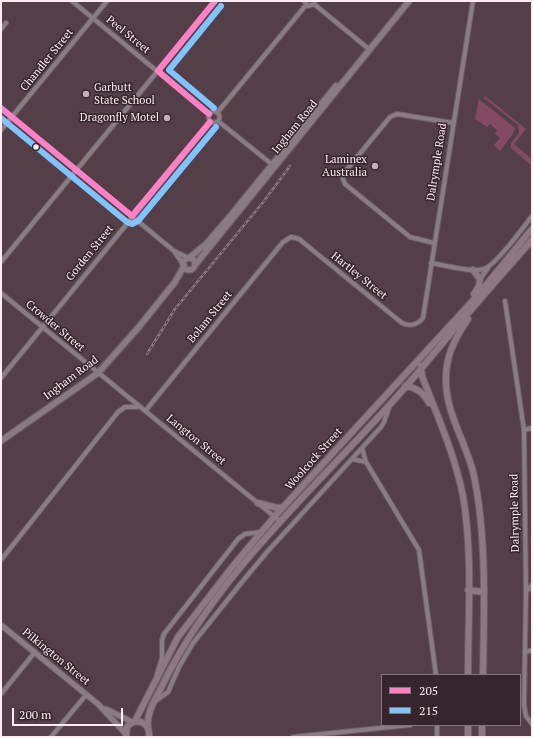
<!DOCTYPE html>
<html>
<head>
<meta charset="utf-8">
<style>
  body { margin:0 }
  #map { position:relative; width:533px; height:738px; overflow:hidden; background:#543f48; font-family:"PT Serif",serif }
  canvas { display:block }
  .frame { position:absolute; inset:0; border:2px solid #ffecf3; pointer-events:none }
  .legend { position:absolute; left:381px; top:674px; width:140px; height:52px; box-sizing:border-box; background:#36252c; border:1px solid #86757c; margin:0; padding:5px 7px; list-style:none; font-size:12px; color:#ffecf3 }
  .legend li { display:flex; align-items:center; gap:8px; height:20px }
  .legend b { width:20px; border:1px solid #86757c }
  .scale { position:absolute; left:12px; top:708px; width:111px; height:18px; box-sizing:border-box; border:2px solid #ffecf3; border-top:0; padding-left:5px; font-size:12px; line-height:14px; white-space:nowrap; color:#ffecf3; -webkit-text-stroke:3px #36252c; paint-order:stroke }
</style>
</head>
<body>
<div id="map">
<canvas width="533" height="738"></canvas>
<div class="frame"></div>
<ul class="legend">
<li><b style="height:5px;background:#ff80c5"></b>205</li>
<li><b style="height:5px;background:#80c4ff"></b>215</li>
</ul>
<div class="scale">200 m</div>
</div>
<script>
const context = document.querySelector('canvas').getContext('2d');
context.lineJoin = 'round';
function fillPath(path, color) {
  context.fillStyle = color;
  context.fill(path, 'evenodd');
}
function strokePath(path, color, width, dash) {
  context.strokeStyle = color;
  context.lineWidth = width;
  context.lineCap = dash ? 'butt' : 'round';
  context.setLineDash(dash || []);
  context.stroke(path);
}
function write(font, color, halo, rows, align = 'center') {
  context.font = font + ' "PT Serif",serif';
  context.lineWidth = 3;
  context.setLineDash([]);
  context.textBaseline = 'middle';
  context.strokeStyle = halo;
  context.fillStyle = color;
  for (const [text, x, y, turn = 0] of rows) {
    context.save();
    context.translate(x, y);
    context.rotate((+turn || 0) * Math.PI / 180);
    context.textAlign = isNaN(turn) ? turn : align;
    if (halo) context.strokeText(text, 0, 0);
    context.fillText(text, 0, 0);
    context.restore();
  }
}
const green = new Path2D(`
  M 485,96 L 526,129 L 514,144 L 532,159 L 532,166 L 511,148 L 511,143 L 519,133 L 518,125 L 484,98 Z
  M 479,99 L 515,128 L 514,132 L 500,151 L 494,145 L 500,138 L 495,134 L 497,130 L 490,124 L 487,127 L 475,119 Z`);
const minor = new Path2D(`
  M 72,1 L 209,114
  M 304,1 L 308,6 L 314,4 L 315,1
  M 314,4 L 370,50
  M 1,29 L 6,23
  M 1,108 L 174,251 L 183,264
  M208.5 117a5.5 5.5 0 1 1 11 0a5.5 5.5 0 1 1-11 0Z
  M 217,113 L 306,5
  M 218,121 L 274,166
  M 1,130 L 107,1
  M 434,243 L 410,237 L 345,184 L 343,179 L 344,173 L 390,117 L 397,114 L 453,123
  M 174,251 L 189,258
  M 1,262 L 215,1
  M 431,263 C 445,265 471,273 484,269 C 496,265 523,228 532,216
  M 480,279 L 488,268
  M 1,293 L 281,522
  M 505,301 L 524,430 L 526,592 L 524,705 L 526,716 L 532,724
  M 1,378 L 210,122
  M 146,410 L 283,242 L 291,237 L 299,239 L 402,323 C 411,327 417,325 423,318 L 473,1
  M 524,430 L 532,428
  M 362,448 L 366,462 L 419,550 L 436,675
  M 352,459 L 366,462
  M 1,560 L 118,412 L 125,407 L 137,407
  M 526,592 L 532,585
  M 526,652 L 532,650
  M 157,674 L 162,658 L 162,640 L 164,634 L 238,539 L 245,534 L 261,532
  M 1,694 L 35,652
  M 154,702 L 168,692 L 179,667 L 193,643 L 242,582 L 267,552 L 381,427 L 384,422 L 389,408
  M 51,737 L 86,695
  M 293,737 L 410,725
  M 437,737 L 437,725`);
const tertiary = new Path2D(`
  M 1,625 L 98,704 L 125,733
  M 106,709 L 132,722`);
const secondary = new Path2D(`
  M183 264a6 6 0 1 1 12 0a6 6 0 1 1-12 0Z
  M 189,258 L 206,244 L 232,214 L 336,86
  M 195,265 L 409,1
  M 1,441 L 98,373 L 138,328 L 175,282 L 184,266`);
const primary = new Path2D(`
  M 473,270 L 480,279 L 479,286 L 474,294
  M 468,319 C 455,338 445,357 446,381 C 446,414 467,444 474,476 C 487,538 484,611 483,675
  M 421,366 L 422,376 C 437,415 455,455 463,496 C 473,555 468,616 468,675
  M 405,386 C 417,388 423,392 429,403
  M 258,503 L 278,508 L 284,507
  M 468,590 L 483,592
  M 135,721 L 178,637 L 233,566 L 275,516 L 478,295 L 532,229
  M 468,725 L 468,737
  M 148,727 C 146,712 157,697 163,684 C 222,564 330,476 415,376 C 453,330 492,285 532,240
  M 126,737 L 127,727 C 136,716 151,723 149,737
  M 482,737 L 482,725`);
const rail = new Path2D(`
  M 147,354 L 175,309 L 264,201 L 290,166`);
const bus1 = new Path2D(`
  M 1,108 L 132,216 L 210,122
  M 209,114 L 158,71 L 215,1`);
const bus2 = new Path2D(`
  M 214,108 L 169,70 L 221,6
  M 1,118 L 127,222 L 132,224 L 138,221 L 216,127`);
const markers = [
  [86,94,4,"#c3afb7"],
  [167,118,4,"#c3afb7"],
  [36,147,3.5,"#ffecf3"],
  [375,166,4,"#c3afb7"]
];
const streetNames = [
  ["Peel Street",128,35,39],
  ["Chandler Street",47,60,-51],
  ["Ingham Road",295,127,-51],
  ["Dalrymple Road",437,162,-81],
  ["Gorden Street",90,253,-51],
  ["Hartley Street",359,276,39],
  ["Bolam Street",210,317,-51],
  ["Crowder Street",55,326,40],
  ["Ingham Road",71,378,-37],
  ["Langton Street",196,440,39],
  ["Woolcock Street",314,459,-48],
  ["Dalrymple Road",515,513,-91],
  ["Pilkington Street",56,657,39]
];
const poiNames = [
  ["Garbutt",94,88,"left"],
  ["State School",94,101,"left"],
  ["Dragonfly Motel",159,118],
  ["Laminex",367,160],
  ["Australia",367,173]
];
fillPath(green, '#844a63');
strokePath(minor, '#6c5c63', 6);
strokePath(tertiary, '#6c5c63', 7);
strokePath(secondary, '#6c5c63', 8);
strokePath(primary, '#6c5c63', 8);
strokePath(minor, '#8b7b82', 4);
strokePath(tertiary, '#8b7b82', 5);
strokePath(secondary, '#8c7a82', 5.5);
strokePath(primary, '#8e7882', 6);
strokePath(rail, '#897a7f', 2.5);
strokePath(rail, '#36252c', 1, [3]);
strokePath(bus1, '#ff80c5', 6);
strokePath(bus2, '#80c4ff', 6);
for (const [x, y, r, color] of markers) {
  const dot = new Path2D();
  dot.arc(x, y, r, 0, 2 * Math.PI);
  context.fillStyle = color;
  context.fill(dot);
  strokePath(dot, '#36252c', 1.5);
}
write('11px', '#ffecf3', '#36252c', streetNames);
write('11px', '#ffecf3', '#36252c', poiNames, 'right');
</script>
</body>
</html>
